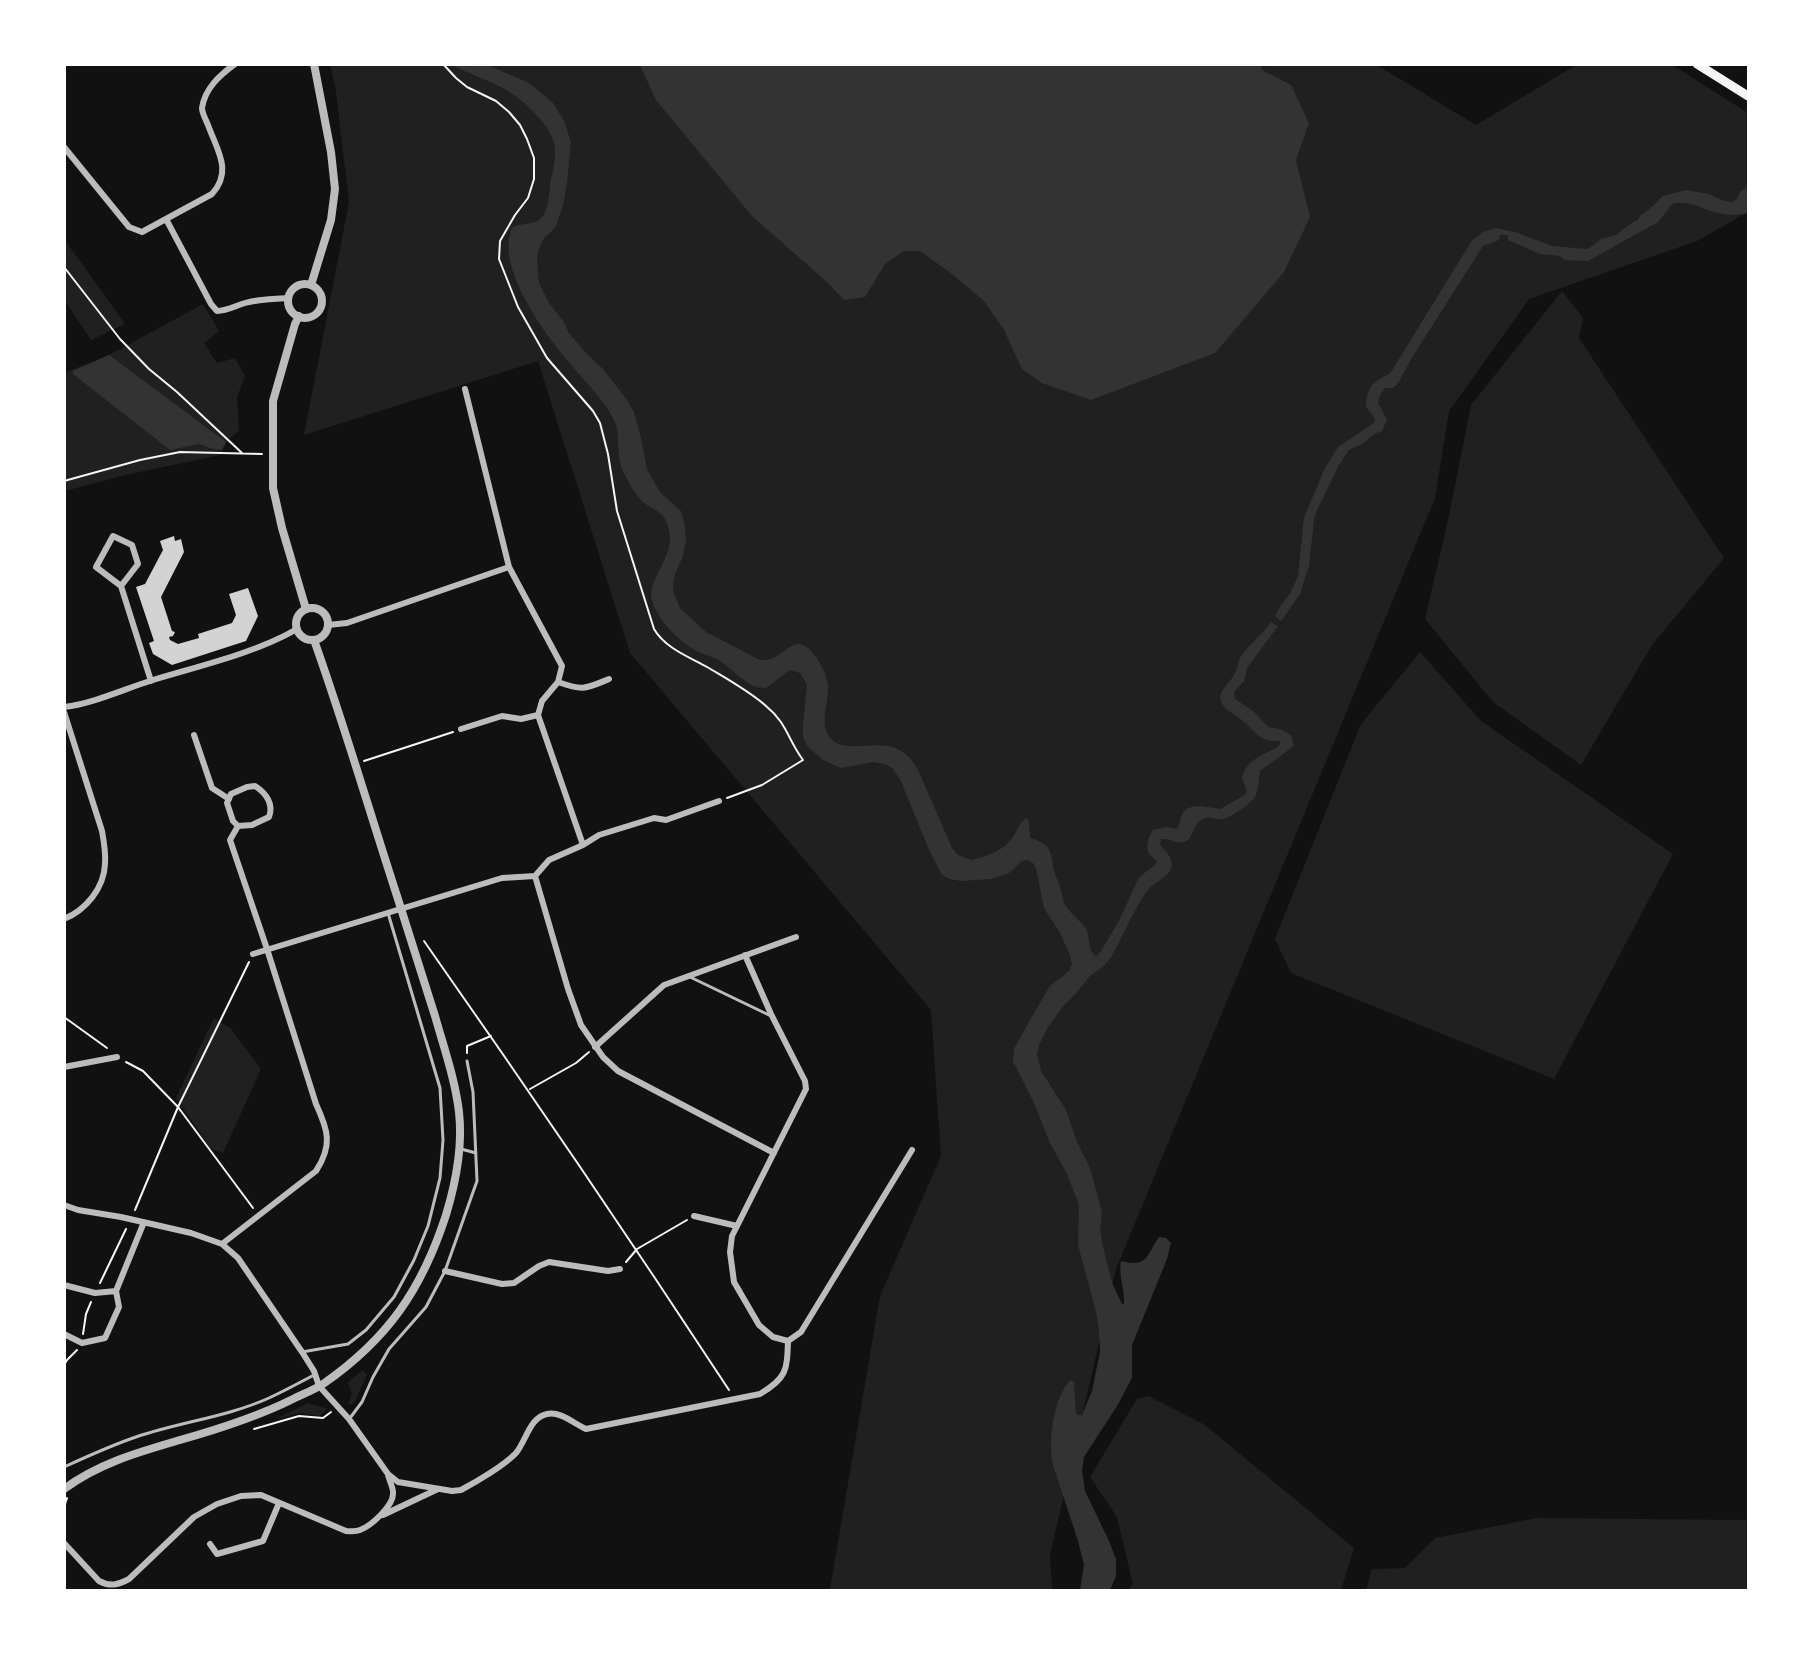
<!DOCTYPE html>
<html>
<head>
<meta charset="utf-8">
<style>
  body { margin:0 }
  #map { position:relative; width:1813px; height:1655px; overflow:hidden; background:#111; font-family:"Alegreya Sans",sans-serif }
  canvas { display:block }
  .frame { position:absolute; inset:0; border:66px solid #fff; pointer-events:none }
</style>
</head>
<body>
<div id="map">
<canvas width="1813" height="1655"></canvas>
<div class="frame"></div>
</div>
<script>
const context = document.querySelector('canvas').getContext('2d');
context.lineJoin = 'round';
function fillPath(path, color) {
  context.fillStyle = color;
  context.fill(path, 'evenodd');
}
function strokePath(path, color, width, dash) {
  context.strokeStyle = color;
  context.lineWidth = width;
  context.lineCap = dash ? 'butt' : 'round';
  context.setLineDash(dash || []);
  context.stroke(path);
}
const green = new Path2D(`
  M 1671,64 L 1748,113 L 1748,212 L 1697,241 L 1529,299 L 1449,411 L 1435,498 L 1116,1269 L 1050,1555 L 1052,1590 L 833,1590 L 830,1589 L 880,1296 L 941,1156 L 931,1010 L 630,653 L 538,361 L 304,435 L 349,202 L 335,85 L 330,65 L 1377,65 L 1476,125 L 1576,65 Z
  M 64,239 L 125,324 L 91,340 L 65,301 Z
  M 1562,291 L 1583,318 L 1579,338 L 1724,558 L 1652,645 L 1581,765 L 1493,702 L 1425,619 L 1448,520 L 1471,405 Z
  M 203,304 L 219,331 L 204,343 L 217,363 L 235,358 L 245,376 L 237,397 L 239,431 L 226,442 L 221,455 L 125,475 L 65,491 L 64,373 L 109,355 Z
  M 1420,652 L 1481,721 L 1673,854 L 1554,1079 L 1291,973 L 1275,939 L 1361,724 Z
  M 214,1018 L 231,1029 L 261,1069 L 223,1153 L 211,1149 L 176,1098 Z
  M 363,1370 L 367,1375 L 354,1403 L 349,1405 L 348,1403 C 354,1395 352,1390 347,1383 Z
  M 1148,1396 L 1205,1425 L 1354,1548 L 1341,1590 L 1128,1590 L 1133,1584 L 1117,1517 L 1090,1477 L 1137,1399 Z
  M 308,1403 L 328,1409 L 319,1416 L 300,1413 L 280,1418 L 280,1417 Z
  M 1537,1518 L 1748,1520 L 1748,1590 L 1366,1590 L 1372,1569 L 1405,1568 L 1435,1538 Z`);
const water = new Path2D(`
  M 453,65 L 488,65 L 529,83 L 553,103 L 564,121 L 571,142 L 567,183 L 563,206 L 555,228 L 544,238 L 539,248 L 537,259 L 539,283 L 549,303 L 564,322 L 569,333 L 586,353 L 603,369 L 627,400 L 634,412 L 641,438 L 647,469 L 660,492 L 681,511 L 685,526 L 686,539 L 683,556 L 675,574 L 673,585 L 674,594 L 680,608 L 706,632 L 758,659 C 781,666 790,633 808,648 C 817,656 829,676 828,689 C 828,708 816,732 838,744 C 846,747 853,746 861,746 C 889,744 905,745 919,772 L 952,848 L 958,855 L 972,860 C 987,856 1005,850 1013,837 C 1018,830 1018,822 1027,818 L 1029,822 L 1030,838 C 1051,844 1051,851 1054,871 C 1055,876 1058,880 1059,884 C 1062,892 1062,899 1066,906 C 1071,915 1085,924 1087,931 C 1090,941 1088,950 1096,957 L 1101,951 L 1120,919 L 1138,879 C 1143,872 1153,869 1157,862 C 1155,859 1152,858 1150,855 C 1144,847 1149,836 1153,830 L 1166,827 L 1177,829 C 1180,825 1180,819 1182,815 C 1188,801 1209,808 1220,809 L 1245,795 L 1247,792 L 1242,778 C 1246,759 1264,755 1279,746 L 1280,741 C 1259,742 1258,734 1244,722 C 1238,716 1226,711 1222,704 C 1216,692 1229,684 1234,675 C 1238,670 1237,663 1240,658 C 1248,645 1262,635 1271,622 L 1278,626 L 1247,668 L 1244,681 L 1234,692 L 1235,699 L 1253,711 L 1268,727 L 1280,729 L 1291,735 L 1294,746 L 1260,771 C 1256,794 1261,796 1240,810 C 1235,813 1230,817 1223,819 C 1217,820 1211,816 1205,818 C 1191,823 1195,839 1184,842 C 1176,844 1169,838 1161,839 L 1160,845 C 1167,852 1174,859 1171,869 C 1169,876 1152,884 1147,891 C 1134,909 1123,937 1111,957 L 1104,966 L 1090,976 L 1078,991 L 1063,1006 L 1047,1029 L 1039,1045 L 1037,1054 L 1041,1071 L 1066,1110 L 1077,1142 L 1090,1168 L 1102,1212 L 1100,1230 L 1103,1247 L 1112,1283 L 1122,1304 L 1124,1304 C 1125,1290 1118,1274 1121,1261 C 1149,1268 1146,1255 1159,1237 L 1166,1238 L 1171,1243 L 1167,1259 L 1132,1345 L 1132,1378 L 1117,1406 L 1084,1457 L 1082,1471 L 1085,1491 L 1109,1541 L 1116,1559 L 1116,1576 L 1110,1590 L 1080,1590 L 1084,1565 L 1078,1541 L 1053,1465 C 1048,1442 1053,1397 1071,1380 L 1074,1382 L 1076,1414 L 1078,1415 L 1082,1415 L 1092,1391 L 1100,1352 L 1099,1331 L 1096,1312 L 1078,1245 L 1079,1205 L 1067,1174 L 1049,1141 L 1035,1105 L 1013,1061 L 1014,1049 L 1030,1020 L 1050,986 L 1069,971 L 1072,964 L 1070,955 L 1060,933 L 1044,908 L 1036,868 L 1033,863 L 1027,860 L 1022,861 L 1009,873 L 991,879 L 961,881 L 950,879 L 942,875 L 929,850 L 900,779 L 892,768 L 885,764 L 873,762 L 841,768 L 823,760 L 807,746 L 803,736 L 803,725 L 807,685 L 800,673 L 790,670 L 766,688 C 747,689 735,670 720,661 C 713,656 703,655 695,650 C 679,642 652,614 651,595 C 651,587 656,577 660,569 C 667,555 673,543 668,526 C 663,510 654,511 643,502 C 635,495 628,481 623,471 C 615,454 622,435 613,418 C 602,397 583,380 568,361 C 544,333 495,266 512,228 C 521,222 530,226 539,220 C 548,214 549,195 550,185 C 552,173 556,160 555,148 C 553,126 523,100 505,89 C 490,81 473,75 458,68 Z
  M 640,65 L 1260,65 L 1262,70 L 1291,85 L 1309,123 L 1296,160 L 1310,217 L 1284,272 L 1215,353 L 1091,400 L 1042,383 L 1022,369 L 1004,330 L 984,301 L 952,274 L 920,251 L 904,251 L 885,264 L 865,297 L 844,300 L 828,283 L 752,216 L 656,100 Z
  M 1748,187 L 1748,213 C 1739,215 1729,216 1719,213 C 1703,210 1689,199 1672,204 L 1658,222 L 1588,261 L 1565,260 L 1560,256 L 1540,254 L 1508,240 L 1508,235 L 1500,235 L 1499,240 L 1483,246 L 1411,359 L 1399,382 L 1393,388 L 1385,388 L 1380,395 L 1378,403 L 1387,420 L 1382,431 L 1374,434 L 1362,444 L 1349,450 L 1339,465 L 1318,508 L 1314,519 L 1309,566 L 1300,594 L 1281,621 L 1275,616 L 1281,605 L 1290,594 L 1298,576 L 1304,518 L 1324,470 L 1338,447 L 1374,423 L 1375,419 L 1366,407 C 1366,396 1369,385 1378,380 C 1383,376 1387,376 1391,372 L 1471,242 L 1483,232 L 1495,228 L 1515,232 L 1552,246 L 1586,249 L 1591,247 L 1601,239 L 1616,235 L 1630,224 L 1638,220 L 1640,216 L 1652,207 L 1663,196 L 1686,190 L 1709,194 L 1721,200 L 1731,202 L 1736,200 L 1741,191 Z
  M 109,355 L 226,442 L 222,449 L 216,450 L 199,444 L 170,450 L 73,374 L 73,371 Z`);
const building = new Path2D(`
  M 174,536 L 175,541 L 181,539 L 184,552 L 161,597 L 172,631 L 175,632 L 173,636 L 169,637 L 170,640 L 178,644 L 199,638 L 198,634 L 232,623 L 236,615 L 229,594 L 248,588 L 258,616 L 246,641 L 172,665 L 153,654 L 149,643 L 154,641 L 136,587 L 145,584 L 163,550 L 160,541 Z`);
const path = new Path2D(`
  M 443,64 L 456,78 L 467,87 L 496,101 L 509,112 L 520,125 L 527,139 L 534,158 L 534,179 L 528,198 L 515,215 L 500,241 L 499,259 L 518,307 L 547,358 L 593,411 L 600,423 L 608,454 L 617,511 L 654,629 C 665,648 689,657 707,667 C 727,679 749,691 766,706 C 787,723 788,740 803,760 L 762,785 L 727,798
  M 64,267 L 120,339 L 149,369 L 177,392 L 242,453
  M 64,481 L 140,460 L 180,452 L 262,454
  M 364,761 L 453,732
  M 424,941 C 528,1089 630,1239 729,1390
  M 64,1017 L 107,1048
  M 467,1053 L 467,1046 L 491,1036
  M 126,1062 L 143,1071 L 178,1107 L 253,1208
  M 530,1089 L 576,1063 L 589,1052
  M 135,1210 L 178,1107 L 249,962
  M 626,1262 L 637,1249 L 687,1220
  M 100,1283 L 126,1229
  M 83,1334 L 86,1314 L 91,1302
  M 64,1365 L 67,1360 L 77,1350
  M 254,1429 L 299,1416 L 323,1418 L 331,1412
  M 64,1507 L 67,1498`);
const service = new Path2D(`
  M 690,977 L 771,1016
  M 461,1149 L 476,1153
  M 302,1352 L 348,1344 L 366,1330 L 394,1297 L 414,1260 L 428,1226 L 440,1178 L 443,1140 L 440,1088 L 388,913
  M 350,1418 L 362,1402 L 373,1377 L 389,1349 L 426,1307 L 445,1271 L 477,1181 L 473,1092 L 467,1061
  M 64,1467 C 88,1456 112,1445 136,1437 C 180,1422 227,1417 269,1398 C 284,1391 299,1383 314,1375`);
const minor = new Path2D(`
  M 64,147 L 129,227 L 142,232 L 212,194 C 233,171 217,150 208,125 C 206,120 202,113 202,108 C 205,88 220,75 235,64
  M 166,219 L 211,304 L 217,311 C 227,311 235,306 245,303 C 259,299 274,299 289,298
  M 465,389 L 509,567
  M 121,586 L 96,567 L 113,536 L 132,545 L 138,564 L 121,586 L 151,681
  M 328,625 L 347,623 L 509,567 L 562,666 L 558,682
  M 64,707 C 95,703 124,689 153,680 C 199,666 256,653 297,629
  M 64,712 L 102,831 C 104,842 106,853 105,864 C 104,888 86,910 64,919
  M 538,715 L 583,845
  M 461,729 L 502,716 L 521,719 L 538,715 L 542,701 L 558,682 C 583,691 585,689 609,679
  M 194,735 L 212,788 L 229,799
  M 255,786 C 266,793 274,804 269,817 L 252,825 L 238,826 L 233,821 L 227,803 L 231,794 L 247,787 Z
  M 535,876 L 568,989 L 581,1025 L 603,1057 L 618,1071 L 774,1153
  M 535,876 L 549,860 L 583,845 L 599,835 L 654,818 L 666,820 L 719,801
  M 253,954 L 502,878 L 535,876
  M 745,955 L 771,1014 L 805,1081 L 806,1089 L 732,1236 L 730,1252 L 734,1282 L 759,1325 L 773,1337 L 788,1341
  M 595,1047 L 664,985 L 796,937
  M 64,1067 L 117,1057
  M 64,1205 L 78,1210 L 121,1217 L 191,1233 L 222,1244 L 238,1258 L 302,1352 L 314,1371 L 319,1386 L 349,1419 L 388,1474 L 398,1482 L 452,1491 L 461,1490 C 476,1482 505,1465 516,1453 C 526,1441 530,1417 547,1414 C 561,1411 574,1424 586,1429 L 760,1394 C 787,1378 787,1370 788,1341
  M 694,1216 L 737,1226
  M 222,1244 L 316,1171 C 333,1145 328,1130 316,1104 L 267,949 L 230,840 L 238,826
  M 445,1271 L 502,1284 L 514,1283 L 539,1266 L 549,1262 L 608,1271 L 620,1269
  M 64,1285 L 95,1293 L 116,1291
  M 64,1334 L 82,1343 L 105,1338 L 119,1307 L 116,1291 L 144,1222
  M 788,1341 L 801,1332 L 912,1150
  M 383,1515 L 438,1489
  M 64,1543 L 99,1581 C 110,1587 118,1585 129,1579 L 194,1517 L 217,1504 L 241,1496 L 261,1495 L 346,1531 C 351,1531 355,1532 360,1530 C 371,1526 393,1506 393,1494 C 394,1489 389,1480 388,1475
  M 210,1544 L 217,1554 L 263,1541 L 279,1503`);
const tertiary = new Path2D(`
  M288 301a17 17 0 1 1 34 0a17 17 0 1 1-34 0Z
  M 311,285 L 331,220 L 335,189 L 331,152 L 314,64
  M 299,316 L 295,324 L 273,401 L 273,488 L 282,528 L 306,609
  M296 624a16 16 0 1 1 32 0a16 16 0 1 1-32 0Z
  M 64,1489 C 99,1463 139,1452 180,1440 C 219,1429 257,1417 293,1399 C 303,1394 314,1390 323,1384 C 388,1339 422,1289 446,1215 C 456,1182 463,1147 459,1112 C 455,1079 444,1048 435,1016 C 422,976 410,936 397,896 C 369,810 344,724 314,640`);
const secondary = new Path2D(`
  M 1697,64 L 1748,96`);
fillPath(green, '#202020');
fillPath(water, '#333');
fillPath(building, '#d3d3d3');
strokePath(path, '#f5f5f5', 2);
strokePath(service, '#bcbcbc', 3);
strokePath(minor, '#bcbcbc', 6);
strokePath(tertiary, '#bcbcbc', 8);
strokePath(secondary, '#f5f5f5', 9);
</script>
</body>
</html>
